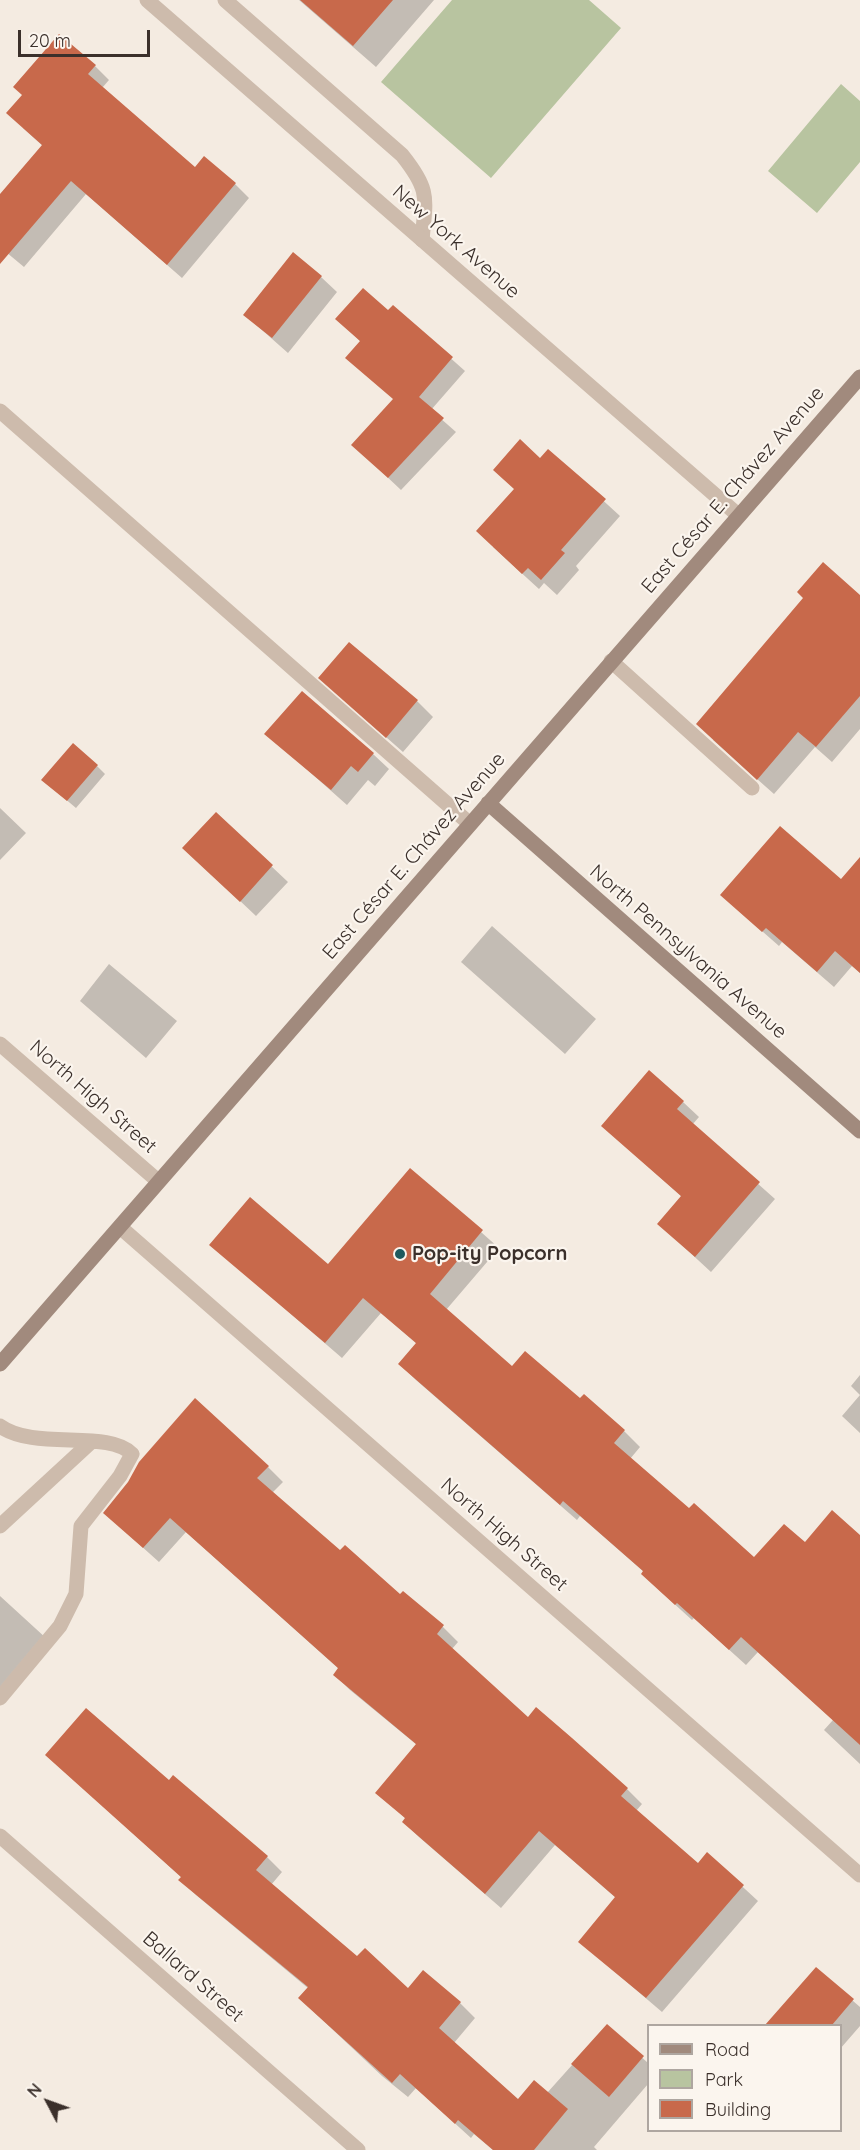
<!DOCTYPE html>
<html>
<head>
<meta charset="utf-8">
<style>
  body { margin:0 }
  #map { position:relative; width:860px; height:2150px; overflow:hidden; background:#f4ebe1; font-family:Quicksand,sans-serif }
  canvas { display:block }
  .legend { position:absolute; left:647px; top:2024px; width:195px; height:108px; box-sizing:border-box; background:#fbf5ee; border:2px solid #aea6a0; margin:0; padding:8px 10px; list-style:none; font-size:18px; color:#3b302b }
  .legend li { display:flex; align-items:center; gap:12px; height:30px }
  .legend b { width:30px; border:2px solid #aea6a0 }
  .north { position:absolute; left:18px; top:2072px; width:60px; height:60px; -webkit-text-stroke:4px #fbf5ee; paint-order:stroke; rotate:311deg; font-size:16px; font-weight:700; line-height:24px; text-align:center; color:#3b302b }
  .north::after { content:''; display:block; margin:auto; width:21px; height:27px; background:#3b302b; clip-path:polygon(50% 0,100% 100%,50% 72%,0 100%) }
  .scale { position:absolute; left:18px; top:30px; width:132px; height:27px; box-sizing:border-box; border:3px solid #3b302b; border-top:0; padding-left:8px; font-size:18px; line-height:21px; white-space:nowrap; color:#3b302b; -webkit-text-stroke:4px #fbf5ee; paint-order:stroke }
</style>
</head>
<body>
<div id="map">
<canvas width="860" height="2150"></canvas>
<ul class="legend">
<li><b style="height:8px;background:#a18a7d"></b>Road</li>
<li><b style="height:16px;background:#b8c4a0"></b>Park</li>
<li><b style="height:16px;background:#c8694b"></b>Building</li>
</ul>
<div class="north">N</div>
<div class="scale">20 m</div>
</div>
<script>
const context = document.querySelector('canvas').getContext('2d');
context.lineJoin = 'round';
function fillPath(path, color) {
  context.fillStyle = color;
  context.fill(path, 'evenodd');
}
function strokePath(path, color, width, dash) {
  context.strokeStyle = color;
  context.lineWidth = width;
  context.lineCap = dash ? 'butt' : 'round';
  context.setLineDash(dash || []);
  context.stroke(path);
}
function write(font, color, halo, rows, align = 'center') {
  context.font = font + ' Quicksand,sans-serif';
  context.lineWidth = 4.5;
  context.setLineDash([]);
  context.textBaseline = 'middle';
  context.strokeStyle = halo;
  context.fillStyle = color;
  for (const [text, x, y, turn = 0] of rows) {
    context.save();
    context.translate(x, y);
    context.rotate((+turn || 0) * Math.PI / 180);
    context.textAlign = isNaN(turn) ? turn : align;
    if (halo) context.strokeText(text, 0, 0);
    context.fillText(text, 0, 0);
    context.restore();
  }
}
const green = new Path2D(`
  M 452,0 L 589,0 L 621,28 L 491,178 L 381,82 Z
  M 841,84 L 860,101 L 860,162 L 817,213 L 768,171 Z`);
const shadow = new Path2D(`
  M 299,0 L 434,0 L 376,67 Z
  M 95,66 L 109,80 L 102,88 L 195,169 L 235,184 L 249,198 L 182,278 L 86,194 L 24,267 L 0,247 L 0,197 L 43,146 L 23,128 Z
  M 321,277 L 337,292 L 288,353 L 245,315 Z
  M 393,307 L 465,371 L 431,410 L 456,432 L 401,490 L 366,457 L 394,400 L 361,342 L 337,319 L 388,312 Z
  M 549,451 L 620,516 L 576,566 L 579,570 L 557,595 L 544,583 L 539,589 L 493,547 L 516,490 Z
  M 860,597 L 860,729 L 832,762 L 815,747 L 774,794 L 713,740 Z
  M 336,693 L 417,701 L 433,717 L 403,752 Z
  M 267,734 L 373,754 L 389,769 L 375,786 L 368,780 L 347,805 Z
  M 97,766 L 105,774 L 76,808 L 51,787 Z
  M 0,808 L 26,833 L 0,860 Z
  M 216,814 L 288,882 L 256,916 L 200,863 Z
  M 860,874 L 860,973 L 852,966 L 834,987 L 782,942 L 779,946 L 738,910 Z
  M 492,926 L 596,1019 L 565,1054 L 461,962 Z
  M 109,964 L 177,1021 L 146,1058 L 80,1001 Z
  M 683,1102 L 699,1117 L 692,1125 L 775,1199 L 711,1272 L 659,1224 L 682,1197 L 603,1126 Z
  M 411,1170 L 499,1248 L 446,1310 L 513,1368 L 580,1400 L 624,1431 L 640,1447 L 630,1459 L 689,1510 L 754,1559 L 805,1544 L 860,1537 L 860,1764 L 824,1730 L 833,1720 L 758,1652 L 746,1665 L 694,1618 L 692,1620 L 659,1590 L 644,1572 L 580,1516 L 577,1520 L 416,1380 L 400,1364 L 417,1344 L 381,1313 L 342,1358 L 211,1245 L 329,1266 Z
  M 860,1375 L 860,1433 L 842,1416 L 860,1395 L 851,1386 Z
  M 268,1467 L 283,1482 L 272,1493 L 340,1552 L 400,1596 L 403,1593 L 443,1627 L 458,1642 L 452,1649 L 528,1719 L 627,1789 L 642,1804 L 636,1811 L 698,1865 L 707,1854 L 758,1901 L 662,2012 L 580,1942 L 616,1898 L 555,1845 L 501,1908 L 419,1837 L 404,1822 L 406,1819 L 377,1792 L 417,1745 L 350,1690 L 335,1675 L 339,1669 L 186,1532 L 159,1562 L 121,1528 Z
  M 0,1596 L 47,1639 L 0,1694 Z
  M 47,1755 L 169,1782 L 173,1778 L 267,1857 L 282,1872 L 271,1885 L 357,1958 L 408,1990 L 460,2003 L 475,2018 L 454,2043 L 518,2101 L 547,2093 L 607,2026 L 648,2063 L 648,2084 L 594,2147 L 597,2150 L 493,2150 L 474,2134 L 471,2138 L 416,2088 L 408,2097 L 382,2076 L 315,2013 L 309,1989 L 196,1895 L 181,1880 L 182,1878 Z
  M 816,1969 L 860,2007 L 860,2026 L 840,2049 L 840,2026 L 789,2026 L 777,2014 Z`);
const building = new Path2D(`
  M 300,0 L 393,0 L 353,46 Z
  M 59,34 L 96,65 L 88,74 L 195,167 L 204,156 L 236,183 L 167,265 L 71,181 L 0,264 L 0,194 L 42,145 L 6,113 L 22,95 L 13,87 Z
  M 293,252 L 322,276 L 272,338 L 243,315 Z
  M 363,288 L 388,310 L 393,305 L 453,357 L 419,397 L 444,418 L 388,478 L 351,445 L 393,399 L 345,358 L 360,341 L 335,319 Z
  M 520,439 L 540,458 L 548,449 L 606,499 L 561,550 L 565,553 L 541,580 L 528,568 L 522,574 L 476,531 L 514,489 L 493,470 Z
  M 823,562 L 860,595 L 860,696 L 816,747 L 798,732 L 757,780 L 696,724 L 803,598 L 797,592 Z
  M 349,642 L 418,700 L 386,738 L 318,678 Z
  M 302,691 L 374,753 L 358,772 L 351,766 L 331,790 L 264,734 Z
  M 73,743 L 98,765 L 67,801 L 41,780 Z
  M 216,812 L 273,865 L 240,902 L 182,848 Z
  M 780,826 L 841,879 L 860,857 L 860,973 L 835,951 L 817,972 L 766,928 L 762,932 L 720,895 Z
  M 649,1070 L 684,1101 L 677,1109 L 760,1182 L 695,1257 L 657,1224 L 681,1196 L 601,1126 Z
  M 410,1168 L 483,1230 L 430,1294 L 512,1366 L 525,1351 L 580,1398 L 584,1394 L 625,1430 L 614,1443 L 689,1508 L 694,1503 L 754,1557 L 784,1524 L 805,1542 L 832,1510 L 860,1535 L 860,1745 L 741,1637 L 729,1650 L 677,1603 L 675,1605 L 641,1574 L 643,1571 L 563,1501 L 560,1505 L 398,1364 L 416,1343 L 363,1298 L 325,1343 L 209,1245 L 250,1197 L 328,1264 Z
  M 195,1398 L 269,1466 L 257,1478 L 340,1550 L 345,1545 L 400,1594 L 403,1591 L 444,1625 L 437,1634 L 528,1717 L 536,1707 L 572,1738 L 628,1788 L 621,1796 L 698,1863 L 707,1852 L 744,1885 L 646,1998 L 578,1942 L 615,1897 L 539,1831 L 485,1894 L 402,1822 L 405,1818 L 375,1793 L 416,1744 L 333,1675 L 338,1668 L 170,1518 L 143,1548 L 103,1513 L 128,1482 L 139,1462 Z
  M 86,1708 L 169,1780 L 173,1775 L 268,1856 L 256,1870 L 357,1956 L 365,1948 L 408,1988 L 423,1970 L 461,2002 L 439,2028 L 518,2099 L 534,2080 L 568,2109 L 534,2150 L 493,2150 L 458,2120 L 455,2124 L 400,2074 L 392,2083 L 298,1998 L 308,1987 L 178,1880 L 181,1877 L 45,1755 Z
  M 816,1967 L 854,1999 L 832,2025 L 765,2025 Z
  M 607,2024 L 644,2056 L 609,2097 L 571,2064 Z`);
const lane = new Path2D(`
  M 225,0 L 402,155 C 430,190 426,197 422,240
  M 0,411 L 470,824
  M 611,661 L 752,788
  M 0,1426 C 34,1451 109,1429 132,1454 L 120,1476 L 81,1526 L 76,1594 L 60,1626 L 0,1698
  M 0,1526 L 91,1442`);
const street = new Path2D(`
  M 147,0 L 738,515
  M 0,1044 L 158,1181
  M 120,1227 L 860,1875
  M 0,1836 L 358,2150`);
const secondary = new Path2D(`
  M 488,803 L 860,1131
  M 0,1364 L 860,377`);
const markers = [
  [400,1254,6,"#1f5a5e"]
];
const streetNames = [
  ["New York Avenue",456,242,41],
  ["East César E. Chávez Avenue",733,490,-49],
  ["East César E. Chávez Avenue",414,856,-49],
  ["North Pennsylvania Avenue",688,952,41],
  ["North High Street",93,1097,41],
  ["North High Street",504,1535,41],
  ["Ballard Street",193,1977,41]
];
const poiNames = [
  ["Pop-ity Popcorn",412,1254]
];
fillPath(green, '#b8c4a0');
fillPath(shadow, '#0003');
fillPath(building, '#c8694b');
strokePath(lane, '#cdbbac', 15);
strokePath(street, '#cdbbac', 15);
strokePath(secondary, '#a18a7d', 15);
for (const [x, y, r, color] of markers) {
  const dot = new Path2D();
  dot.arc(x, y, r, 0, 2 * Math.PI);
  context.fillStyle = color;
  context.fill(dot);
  strokePath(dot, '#fbf5ee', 2);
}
write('20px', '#3b302b', '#fbf5ee', streetNames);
write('bold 20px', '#3b302b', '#fbf5ee', poiNames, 'left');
</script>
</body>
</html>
